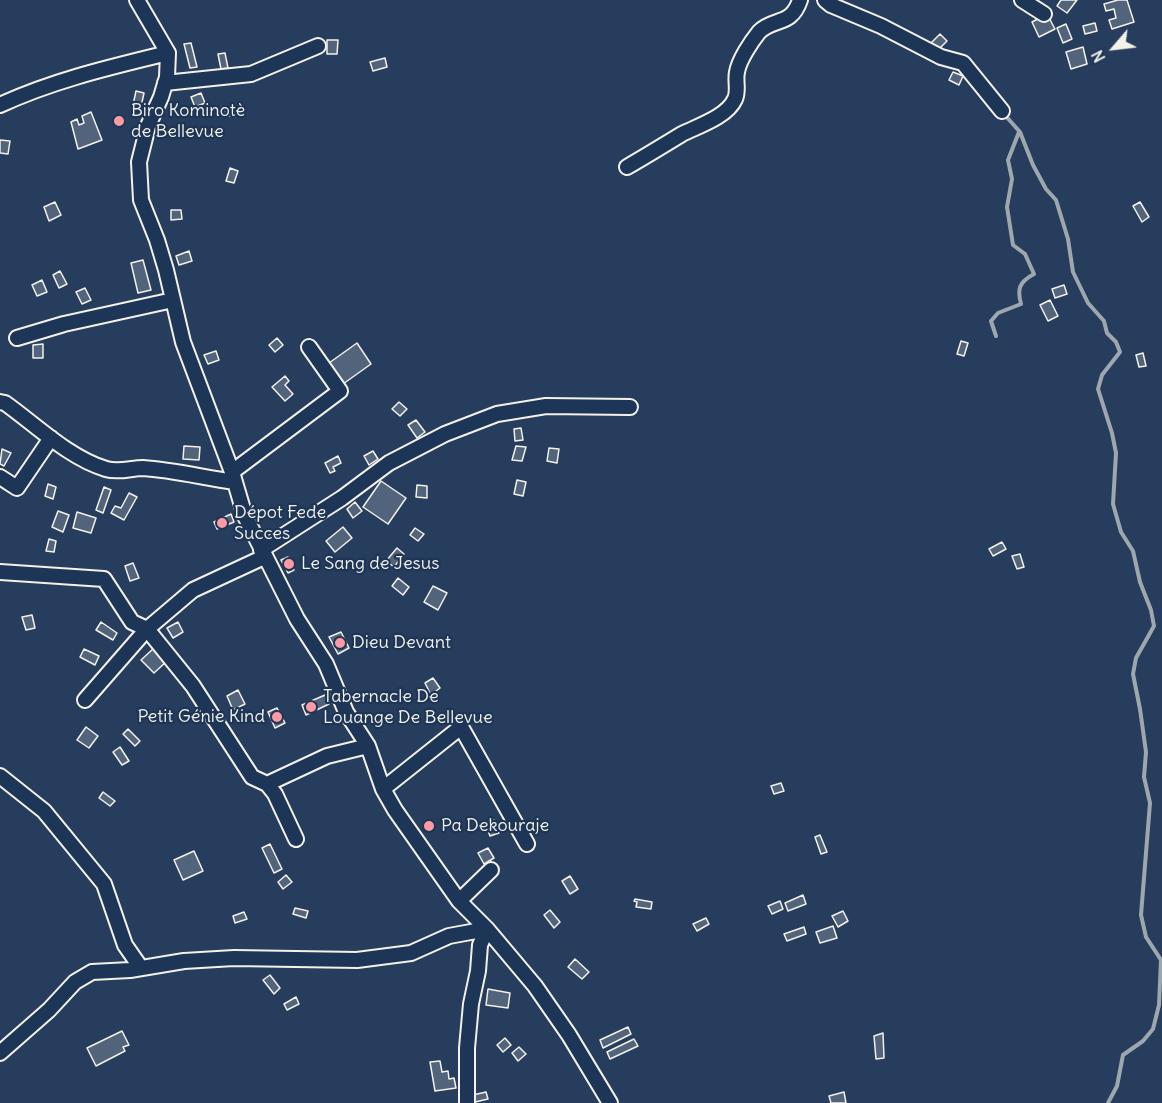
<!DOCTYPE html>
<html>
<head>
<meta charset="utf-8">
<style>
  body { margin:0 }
  #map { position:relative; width:1162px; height:1103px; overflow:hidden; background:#263d5d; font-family:Delius,sans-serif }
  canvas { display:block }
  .north { position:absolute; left:1084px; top:18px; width:60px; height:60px; -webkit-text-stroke:4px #1d3557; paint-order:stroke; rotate:242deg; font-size:16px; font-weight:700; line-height:24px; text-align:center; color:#f4f1e8 }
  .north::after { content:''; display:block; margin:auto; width:21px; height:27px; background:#f4f1e8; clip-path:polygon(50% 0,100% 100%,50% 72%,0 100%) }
</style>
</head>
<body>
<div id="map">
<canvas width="1162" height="1103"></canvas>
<div class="north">N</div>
</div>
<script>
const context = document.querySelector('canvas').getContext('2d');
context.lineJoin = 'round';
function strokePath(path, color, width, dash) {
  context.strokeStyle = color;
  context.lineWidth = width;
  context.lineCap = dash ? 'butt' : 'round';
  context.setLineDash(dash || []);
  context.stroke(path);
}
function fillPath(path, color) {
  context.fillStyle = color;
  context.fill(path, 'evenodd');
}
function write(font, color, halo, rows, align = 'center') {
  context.font = font + ' Delius,sans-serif';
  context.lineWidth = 4.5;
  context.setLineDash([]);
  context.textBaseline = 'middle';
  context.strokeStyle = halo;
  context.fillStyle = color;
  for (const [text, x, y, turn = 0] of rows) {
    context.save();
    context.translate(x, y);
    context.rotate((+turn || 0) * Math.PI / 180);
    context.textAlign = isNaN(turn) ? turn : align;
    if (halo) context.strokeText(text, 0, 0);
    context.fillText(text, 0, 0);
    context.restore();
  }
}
const stream = new Path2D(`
  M 1003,113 L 1020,132 L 1033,165 L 1046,189 L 1056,200 L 1068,239 L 1073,272 L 1088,303 L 1104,321 L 1107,333 L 1116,342 L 1120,352 L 1102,375 L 1098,389 L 1112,433 L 1116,453 L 1113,504 L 1121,532 L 1133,551 L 1140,582 L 1151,610 L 1154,626 L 1136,658 L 1133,674 L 1140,709 L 1146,752 L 1144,777 L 1150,803 L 1141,915 L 1146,937 L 1161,960 L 1159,1005 L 1153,1029 L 1143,1041 L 1123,1055 L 1117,1086 L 1108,1103
  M 996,336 L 991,321 L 998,313 L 1021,304 C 1017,289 1019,282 1034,274 L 1025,254 L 1013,245 L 1007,207 L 1012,179 L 1008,160 L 1019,132`);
const building = new Path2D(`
  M 1061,0 L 1077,0 L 1067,13 L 1057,6 Z
  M 1118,0 L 1127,0 L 1134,22 L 1112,29 L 1109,20 L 1116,18 L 1114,9 L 1106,11 L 1104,4 Z
  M 1047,14 L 1055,29 L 1039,37 L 1032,22 Z
  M 1095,23 L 1097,31 L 1085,34 L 1083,26 Z
  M 1066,24 L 1072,39 L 1063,43 L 1057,28 Z
  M 940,34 L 947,41 L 936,52 L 929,45 Z
  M 327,40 L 338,40 L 337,54 L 327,54 Z
  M 191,43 L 197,67 L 190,68 L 184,44 Z
  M 1083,47 L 1087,64 L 1071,69 L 1066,52 Z
  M 225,53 L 228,68 L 221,69 L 218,54 Z
  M 385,58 L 387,67 L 373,71 L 370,62 Z
  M 953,72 L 963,76 L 959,85 L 949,80 Z
  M 136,91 L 144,93 L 141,107 L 133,105 Z
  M 201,93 L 205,103 L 195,107 L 191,97 Z
  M 221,107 L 236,109 L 235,117 L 220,114 Z
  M 91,112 L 102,140 L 78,149 L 71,122 L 77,119 L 79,125 L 84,123 L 82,116 Z
  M 0,140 L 10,141 L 8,154 L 0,153 Z
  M 230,168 L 238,171 L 234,183 L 226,181 Z
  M 55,202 L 61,215 L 49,221 L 44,207 Z
  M 1140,202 L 1149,217 L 1142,222 L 1133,206 Z
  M 171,210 L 181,210 L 182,219 L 171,220 Z
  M 189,251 L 192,261 L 179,265 L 176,256 Z
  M 143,260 L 151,290 L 138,293 L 131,263 Z
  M 60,271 L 67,284 L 59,288 L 53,275 Z
  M 42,280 L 47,292 L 37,296 L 32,285 Z
  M 1064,285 L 1067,294 L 1055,298 L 1052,289 Z
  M 85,288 L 91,300 L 82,304 L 76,292 Z
  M 1050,300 L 1058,316 L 1048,321 L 1040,305 Z
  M 277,338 L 283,345 L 275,352 L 269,345 Z
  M 961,341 L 968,343 L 964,356 L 957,354 Z
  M 357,343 L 371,364 L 343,384 L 329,363 Z
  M 43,344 L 43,358 L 33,358 L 33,345 Z
  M 216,351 L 219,360 L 208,364 L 204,355 Z
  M 1143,353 L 1146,366 L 1139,367 L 1136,355 Z
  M 285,376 L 289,381 L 285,385 L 293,394 L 285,401 L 272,387 Z
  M 399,402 L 407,409 L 400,416 L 392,409 Z
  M 416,420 L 425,432 L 417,438 L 408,425 Z
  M 521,428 L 523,440 L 515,441 L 514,429 Z
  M 184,446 L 200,447 L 199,460 L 183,459 Z
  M 516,446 L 526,447 L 522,461 L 512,460 Z
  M 549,448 L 559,449 L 557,463 L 547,461 Z
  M 2,449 L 11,453 L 4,466 L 0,464 Z
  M 373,451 L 378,459 L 369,465 L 364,456 Z
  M 338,456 L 341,463 L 333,467 L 335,471 L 330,473 L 325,463 Z
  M 517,480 L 526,482 L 523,496 L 514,494 Z
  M 381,481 L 406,498 L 388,524 L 363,507 Z
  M 48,484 L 56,487 L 53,499 L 45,496 Z
  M 417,485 L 427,486 L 427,498 L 416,497 Z
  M 104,487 L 111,490 L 103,513 L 96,510 Z
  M 129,493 L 137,497 L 124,520 L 111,513 L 115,506 L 121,508 Z
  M 355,502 L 362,511 L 353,518 L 347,509 Z
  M 58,511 L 69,515 L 63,532 L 52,527 Z
  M 77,512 L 96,518 L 91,533 L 73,528 Z
  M 231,514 L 234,522 L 217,529 L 214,522 Z
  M 343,527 L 352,538 L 335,552 L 326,541 Z
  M 415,528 L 424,534 L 418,541 L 410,535 Z
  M 49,539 L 56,541 L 54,552 L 46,551 Z
  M 1002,542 L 1006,549 L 993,556 L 989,549 Z
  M 397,548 L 404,554 L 394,567 L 386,561 Z
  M 1020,554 L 1024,567 L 1017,569 L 1012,556 Z
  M 288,557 L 294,570 L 288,573 L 281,560 Z
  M 133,563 L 139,578 L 130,581 L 125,566 Z
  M 398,578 L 409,587 L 403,595 L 392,586 Z
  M 433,586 L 447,593 L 438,610 L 424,602 Z
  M 32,615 L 35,628 L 26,630 L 22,617 Z
  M 101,622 L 117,633 L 113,640 L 96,630 Z
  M 178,622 L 183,632 L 173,638 L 167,628 Z
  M 341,632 L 349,648 L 338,654 L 329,637 Z
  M 154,648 L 167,661 L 154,673 L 141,660 Z
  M 84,649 L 99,656 L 95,665 L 80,657 Z
  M 433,678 L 440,688 L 431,695 L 425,683 Z
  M 238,690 L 245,704 L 233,710 L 227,696 Z
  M 325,695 L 329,704 L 306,715 L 302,705 Z
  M 277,708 L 285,723 L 275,728 L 268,712 Z
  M 86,727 L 98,736 L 89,748 L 77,740 Z
  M 128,729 L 140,741 L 135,746 L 123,734 Z
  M 120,747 L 129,761 L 122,765 L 113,752 Z
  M 781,783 L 784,791 L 774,794 L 771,786 Z
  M 103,792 L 115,801 L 110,806 L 99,798 Z
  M 494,820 L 499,833 L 490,836 L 487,828 L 484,830 L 482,825 Z
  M 820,835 L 827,852 L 821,854 L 815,837 Z
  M 270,844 L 282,869 L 274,873 L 262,848 Z
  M 488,848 L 494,858 L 484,864 L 478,853 Z
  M 194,851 L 203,871 L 183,880 L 174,860 Z
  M 286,875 L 292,882 L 283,889 L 278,882 Z
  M 570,876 L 578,889 L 570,894 L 562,881 Z
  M 803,895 L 806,904 L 788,911 L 785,903 Z
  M 635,899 L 652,902 L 651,909 L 636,907 L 637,902 L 634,901 Z
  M 780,901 L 783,909 L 772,914 L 768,906 Z
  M 295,908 L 308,911 L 306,918 L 293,914 Z
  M 550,910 L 560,922 L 554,928 L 544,915 Z
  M 843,911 L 848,921 L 838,927 L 832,916 Z
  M 244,912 L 247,919 L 235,923 L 233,916 Z
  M 706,918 L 709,924 L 697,931 L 693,924 Z
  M 833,926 L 837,938 L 820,943 L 816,932 Z
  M 804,927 L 806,934 L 787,941 L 784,934 Z
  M 575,959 L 589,972 L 582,979 L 568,967 Z
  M 270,975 L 280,988 L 274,994 L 263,980 Z
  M 488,989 L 510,993 L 508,1008 L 486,1005 Z
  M 296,997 L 299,1004 L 287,1010 L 284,1004 Z
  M 628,1027 L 631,1034 L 603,1048 L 600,1040 Z
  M 122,1031 L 129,1045 L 123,1047 L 125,1051 L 96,1066 L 87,1048 Z
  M 883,1033 L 884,1058 L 876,1059 L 874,1036 Z
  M 505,1038 L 511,1045 L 503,1052 L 497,1045 Z
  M 634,1039 L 638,1046 L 610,1059 L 607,1052 Z
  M 519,1047 L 526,1054 L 518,1061 L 512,1053 Z
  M 440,1061 L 442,1072 L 448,1071 L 449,1079 L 454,1078 L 456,1088 L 435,1091 L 430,1062 Z
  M 486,1092 L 488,1099 L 475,1102 L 473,1095 Z
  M 844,1092 L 846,1103 L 831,1103 L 829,1096 Z`);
const minor = new Path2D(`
  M 137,0 L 168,53 L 167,77 L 161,97 L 148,126 L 139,162 L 141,200 L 157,240 L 166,270 L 183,342 L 232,472 L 245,516 L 297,619 L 326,664 L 346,712 L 368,746 L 383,789 L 395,810 L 459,901 L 487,929 L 535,986 L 569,1035 L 610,1103
  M 825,0 L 831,5 L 881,26 L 941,57 L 963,63 L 1002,111
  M 1022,0 L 1044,14
  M 165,83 L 251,74 L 318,46
  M 0,105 C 54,80 111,67 168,53
  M 627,167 C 646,156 664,145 682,134 C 698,126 727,117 735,99 C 739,91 735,81 737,72 C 739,60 751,42 759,32 C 774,17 791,27 800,0
  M 17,338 L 64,324 L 173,300
  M 0,402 L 5,403 C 36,425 69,458 106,469 C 119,473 131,468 143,468 C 174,470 205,478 235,482
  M 232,472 L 340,391 L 309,347
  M 0,477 L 17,488 L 51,438
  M 261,550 L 342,498 L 389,463 L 445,434 L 497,414 L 546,406 L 630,407
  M 0,572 L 104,579 L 132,622 L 147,629 L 193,686 L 252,777 L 267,784 L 327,756 L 368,746
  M 85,700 L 147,629 L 193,590 L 264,557
  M 0,776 L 44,811 L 104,884 L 125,945 L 141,968
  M 267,784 L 275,794 L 296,839
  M 383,789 L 461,727 L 527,844
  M 459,901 L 491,870
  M 0,1053 L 49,1010 L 75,982 L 92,972 L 130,970 L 184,961 L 234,958 L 357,960 L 411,953 L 449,936 L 487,929
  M 467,1103 L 467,1048 L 471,1004 L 478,971 L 480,945 L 487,929`);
const markers = [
  [119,121,6,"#ff9aa2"],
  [222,523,6,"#ff9aa2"],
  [289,564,6,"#ff9aa2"],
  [340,643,6,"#ff9aa2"],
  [311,707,6,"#ff9aa2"],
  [277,717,6,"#ff9aa2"],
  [429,826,6,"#ff9aa2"]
];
const poiNames = [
  ["Biro Kominotè",131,111],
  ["de Bellevue",131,132],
  ["Dépot Fede",234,513],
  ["Succes",234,534],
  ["Le Sang de Jesus",301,564],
  ["Dieu Devant",352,643],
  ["Tabernacle De",323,697],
  ["Louange De Bellevue",323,718],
  ["Petit Génie Kind",265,717,"right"],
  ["Pa Dekouraje",441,826]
];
strokePath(stream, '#9fa7ae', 4);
fillPath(building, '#52647b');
strokePath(building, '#f4f1e8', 1.5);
strokePath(minor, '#f4f1e8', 18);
strokePath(minor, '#1d3557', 14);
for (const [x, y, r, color] of markers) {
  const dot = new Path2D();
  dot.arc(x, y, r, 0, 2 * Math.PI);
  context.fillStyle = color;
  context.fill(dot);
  strokePath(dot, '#1d3557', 2);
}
write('18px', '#f4f1e8', '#1d3557', poiNames, 'left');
</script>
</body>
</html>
